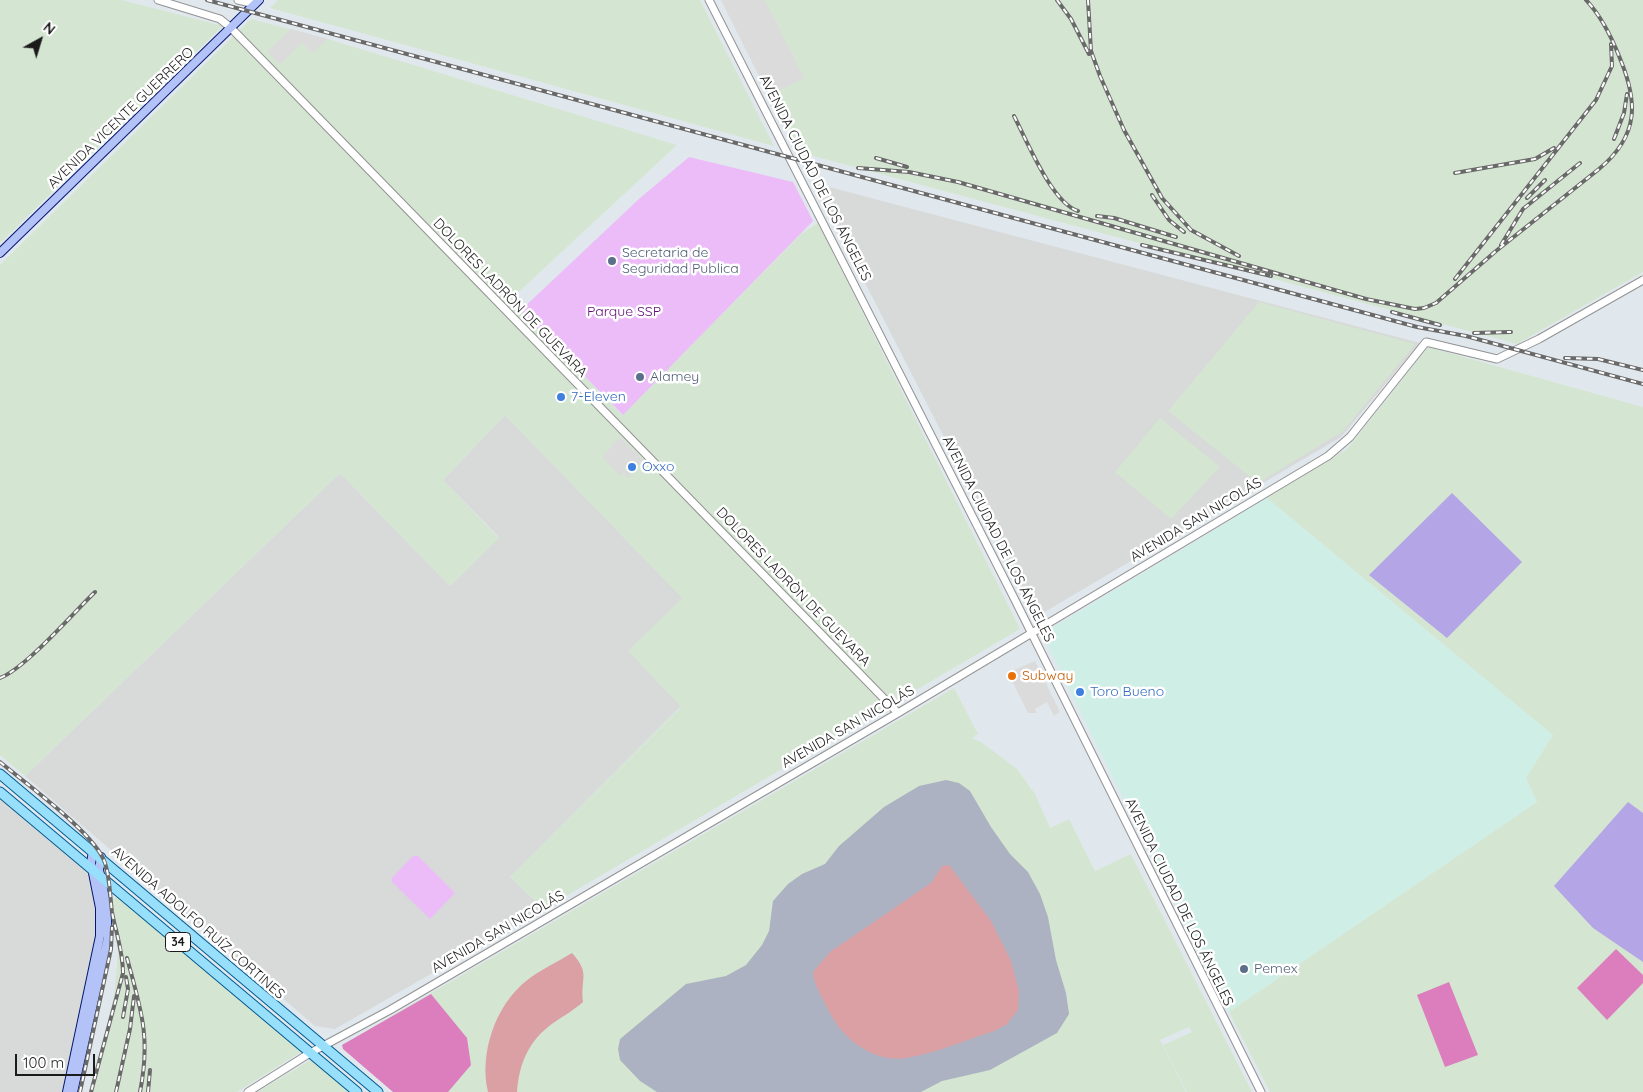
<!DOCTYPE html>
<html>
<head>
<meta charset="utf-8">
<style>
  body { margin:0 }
  #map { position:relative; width:1643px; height:1092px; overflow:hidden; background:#e0e8ed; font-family:Quicksand,sans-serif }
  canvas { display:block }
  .north { position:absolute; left:15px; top:15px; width:50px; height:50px; -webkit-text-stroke:4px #fff; paint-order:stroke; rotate:39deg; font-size:14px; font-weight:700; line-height:20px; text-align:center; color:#1b1b1b }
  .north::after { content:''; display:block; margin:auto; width:18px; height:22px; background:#1b1b1b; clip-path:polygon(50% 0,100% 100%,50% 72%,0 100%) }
  .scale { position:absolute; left:15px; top:1054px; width:80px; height:22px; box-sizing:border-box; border:2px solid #1b1b1b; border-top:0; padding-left:6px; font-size:15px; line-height:18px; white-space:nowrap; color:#1b1b1b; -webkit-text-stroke:4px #fff; paint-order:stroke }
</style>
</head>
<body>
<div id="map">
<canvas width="1643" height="1092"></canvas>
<div class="north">N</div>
<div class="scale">100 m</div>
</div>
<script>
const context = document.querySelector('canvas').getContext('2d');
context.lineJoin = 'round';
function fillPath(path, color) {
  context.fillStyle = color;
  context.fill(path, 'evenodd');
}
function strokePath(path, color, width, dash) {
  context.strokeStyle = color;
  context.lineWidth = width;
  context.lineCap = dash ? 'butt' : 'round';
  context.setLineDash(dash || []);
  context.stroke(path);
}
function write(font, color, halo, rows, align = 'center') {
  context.font = font + ' Quicksand,sans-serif';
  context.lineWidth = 5;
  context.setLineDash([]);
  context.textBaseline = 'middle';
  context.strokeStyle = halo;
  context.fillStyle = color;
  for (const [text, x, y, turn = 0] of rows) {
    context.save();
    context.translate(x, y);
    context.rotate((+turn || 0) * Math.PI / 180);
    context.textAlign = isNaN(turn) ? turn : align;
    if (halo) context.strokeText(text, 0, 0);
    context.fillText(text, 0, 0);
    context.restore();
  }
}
const residential = new Path2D(`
  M 814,183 L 1420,343 L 1341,437 L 1036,617 Z
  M 505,415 L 683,598 L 681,706 L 510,877 L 544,909 L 335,1029 L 315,1026 L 25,776 L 340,473 L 450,586 L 499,537 L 443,480 Z
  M 0,794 L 86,867 L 98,912 L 98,938 L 63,1092 L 0,1092 Z`);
const commercial = new Path2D(`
  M 1267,498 L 1553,735 L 1526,778 L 1537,802 L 1229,1012 L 1042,634 Z`);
const industrial = new Path2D(`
  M 0,0 L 122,0 L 223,26 L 0,243 Z
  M 278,0 L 700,0 L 774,146 L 270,8 Z
  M 721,0 L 1643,0 L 1643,272 L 1517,344 L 798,152 Z
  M 251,19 L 328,39 L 677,145 L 510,300 L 622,415 L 801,234 L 818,223 L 1020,629 L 544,909 L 510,877 L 681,707 L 628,651 L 682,598 L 505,415 L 443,480 L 499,538 L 450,586 L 340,473 L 25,776 L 0,755 L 0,265 Z
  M 1259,302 L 1415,344 L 1343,431 L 1258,483 L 1168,411 Z
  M 1428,347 L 1643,407 L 1643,1092 L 1270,1092 L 1229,1012 L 1537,802 L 1526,778 L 1553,735 L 1267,498 L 1347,449 Z
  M 1160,418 L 1220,467 L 1171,519 L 1115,472 Z
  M 954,688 L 978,734 L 972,738 L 981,742 L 1017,769 L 1035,794 L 1050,828 L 1069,819 L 1095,871 L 1131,854 L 1252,1092 L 1187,1092 L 1163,1045 L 1192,1032 L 1189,1027 L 1160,1040 L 1186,1092 L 397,1092 L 342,1045 Z
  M 119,896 L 304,1050 L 237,1092 L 90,1092 L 114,997 L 118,953 L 112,899 Z
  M 309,1061 L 314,1062 L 350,1092 L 257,1092 Z`);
const construction = new Path2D(`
  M 946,780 L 959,783 L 970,791 L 991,827 L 1010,854 L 1028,872 L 1040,894 L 1048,917 L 1056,960 L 1066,993 L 1069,1014 L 1057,1033 L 990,1070 L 942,1081 L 921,1092 L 657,1092 L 640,1081 L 620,1060 L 618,1049 L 620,1039 L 686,984 L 726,976 L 746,965 L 762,945 L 769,931 L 773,901 L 788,884 L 802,874 L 825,864 L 839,846 L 884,807 L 919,786 Z`);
const grass = new Path2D(`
  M 1452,493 L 1522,562 L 1447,638 L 1369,575 Z
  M 1628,802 L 1643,813 L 1643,962 L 1593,928 L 1554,886 Z`);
const park = new Path2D(`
  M 689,157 L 793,182 L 813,221 L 623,415 L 520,311 L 640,198 Z
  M 413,856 L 418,856 L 455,893 L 430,919 L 392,882 L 392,878 Z`);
const pitch = new Path2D(`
  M 1616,949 L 1643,975 L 1643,983 L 1607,1020 L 1577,988 Z
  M 1449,982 L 1478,1055 L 1445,1067 L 1417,995 Z
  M 431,994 L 467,1038 L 471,1065 L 448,1092 L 393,1092 L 343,1049 L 342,1045 Z`);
const parking = new Path2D(`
  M 721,0 L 765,0 L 804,78 L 769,96 Z
  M 291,29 L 328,39 L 313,53 L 302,43 L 280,64 L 267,52 Z
  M 620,437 L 645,462 L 641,466 L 632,460 L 624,468 L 632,476 L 629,478 L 624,473 L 620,476 L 602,457 Z
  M 1035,661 L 1060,712 L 1054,716 L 1047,702 L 1035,709 L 1037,713 L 1028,713 L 1010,677 L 1014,670 Z`);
const water = new Path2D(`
  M 949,865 L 991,921 L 1011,961 L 1019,991 L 1018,1010 L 1006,1025 L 994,1031 C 966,1040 936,1053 906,1058 C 874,1063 842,1039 829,1011 C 823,999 814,985 813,972 L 830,952 L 931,883 L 942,866 Z
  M 572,953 C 591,974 580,978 583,1002 C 572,1012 559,1018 548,1027 C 527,1044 519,1066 517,1092 L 488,1092 C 479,1054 495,1006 526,981 C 540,970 557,962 572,953 Z`);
const tertiary = new Path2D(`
  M 158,0 L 220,19 L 231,28 L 898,713
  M 238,0 L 255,4
  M 709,0 L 1012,594 L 1261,1092
  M 248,1092 L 310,1053 L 390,1010 L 898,713 L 1328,456 L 1350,437 L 1426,342 L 1497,359 L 1539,339 L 1643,280`);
const secondary = new Path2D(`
  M 0,253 L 259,0
  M 67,1092 L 100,936 L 100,908 L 91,863 L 93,851
  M 73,1092 L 108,938 L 106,903 L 99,870 L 101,857`);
const primary = new Path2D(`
  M 0,774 L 378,1092
  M 0,792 L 357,1092`);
const rail = new Path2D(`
  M 207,0 L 1417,327 L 1466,336 L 1643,384
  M 1057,0 L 1071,19 L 1089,54
  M 1088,0 L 1091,51 L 1100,76 L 1124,130 L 1162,198 L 1191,230 L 1239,256
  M 1014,116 C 1027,141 1052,203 1078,211
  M 1614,139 L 1624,113 L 1627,94
  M 876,158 L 907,167
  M 858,168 L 909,172 L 958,182 L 1366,299 L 1415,309 L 1424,308 L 1436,303 L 1496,251 L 1599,169 C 1640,135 1638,101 1619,56 C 1611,36 1601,16 1586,0
  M 1455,173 L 1535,159 L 1554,148
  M 1152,195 L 1169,220 L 1184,232
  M 1527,198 L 1545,180
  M 1097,216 L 1114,218 L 1176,237
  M 1142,245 L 1271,276
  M 1501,245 L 1523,209 L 1580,163
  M 1455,279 L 1596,100 L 1612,66 L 1611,44
  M 1392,312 L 1440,325
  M 1474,333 L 1511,332
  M 1565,358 L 1598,359 L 1643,370
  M 0,678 C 26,668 73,613 95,592
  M 0,762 C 25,783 96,834 105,863 C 110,878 110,897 112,912 C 116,933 123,951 123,973 L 91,1092
  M 127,958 C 141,1010 151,1037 140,1092
  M 123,1017 L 128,989 L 126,977
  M 80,1092 L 111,949 L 112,927
  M 116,1092 L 130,1029 L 134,996
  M 148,1092 L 150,1070`);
const markers = [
  [612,261,5,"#5c6f8a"],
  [640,377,5,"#5c6f8a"],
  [561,397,5,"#3f7fe0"],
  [632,467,5,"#3f7fe0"],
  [1012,676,5,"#e8710a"],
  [1080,692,5,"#3f7fe0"],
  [1244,969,5,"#5c6f8a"]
];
const shields = [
  [178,942,25]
];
const shieldNames = [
  ["34",178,942]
];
const streetNames = [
  ["AVENIDA VICENTE GUERRERO",121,118,-44],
  ["AVENIDA CIUDAD DE LOS ÁNGELES",815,178,63],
  ["DOLORES LADRÒN DE GUEVARA",510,298,46],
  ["AVENIDA SAN NICOLÁS",1196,520,-31],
  ["AVENIDA CIUDAD DE LOS ÁNGELES",998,539,63],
  ["DOLORES LADRÒN DE GUEVARA",793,587,46],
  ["AVENIDA SAN NICOLÁS",848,727,-30],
  ["AVENIDA CIUDAD DE LOS ÁNGELES",1179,902,64],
  ["AVENIDA ADOLFO RUÍZ CORTINES",198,923,41],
  ["AVENIDA SAN NICOLÁS",498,932,-30]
];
const serviceNames = [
  ["Secretaria de",622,253],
  ["Seguridad Publica",622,269],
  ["Alamey",650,377],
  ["Pemex",1254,969]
];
const parkNames = [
  ["Parque SSP",624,312]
];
const shopNames = [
  ["7-Eleven",571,397],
  ["Oxxo",642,467],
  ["Toro Bueno",1090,692]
];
const foodNames = [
  ["Subway",1022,676]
];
fillPath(residential, '#d8d9d9');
fillPath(commercial, '#cfeee6');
fillPath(industrial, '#d4e6d2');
fillPath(construction, '#acb2c1');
fillPath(grass, '#b4a5e7');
fillPath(park, '#ecbcf8');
fillPath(pitch, '#dc7ebd');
fillPath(parking, '#dbdbdb');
fillPath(water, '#daa0a4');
strokePath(tertiary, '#929292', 9);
strokePath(secondary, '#06186e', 10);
strokePath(primary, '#025a90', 11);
strokePath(tertiary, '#fff', 7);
strokePath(secondary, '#b3c3f8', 8);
strokePath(primary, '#97dffa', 9);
strokePath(rail, '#696969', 4);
strokePath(rail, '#fff', 2, [5.5]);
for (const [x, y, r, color] of markers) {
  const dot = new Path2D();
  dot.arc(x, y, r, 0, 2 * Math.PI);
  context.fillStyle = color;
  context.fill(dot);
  strokePath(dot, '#fff', 2);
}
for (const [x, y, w] of shields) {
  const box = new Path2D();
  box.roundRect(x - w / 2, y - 9.5, w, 19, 4);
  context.fillStyle = '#fff';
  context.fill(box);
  strokePath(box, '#1b1b1b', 1);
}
write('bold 12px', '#1b1b1b', null, shieldNames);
write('14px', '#1b1b1b', '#fff', streetNames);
write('14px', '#4e5e75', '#fff', serviceNames, 'left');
write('14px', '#600c76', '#fff', parkNames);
write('14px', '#366cbe', '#fff', shopNames, 'left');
write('14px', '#c56008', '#fff', foodNames, 'left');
</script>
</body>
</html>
